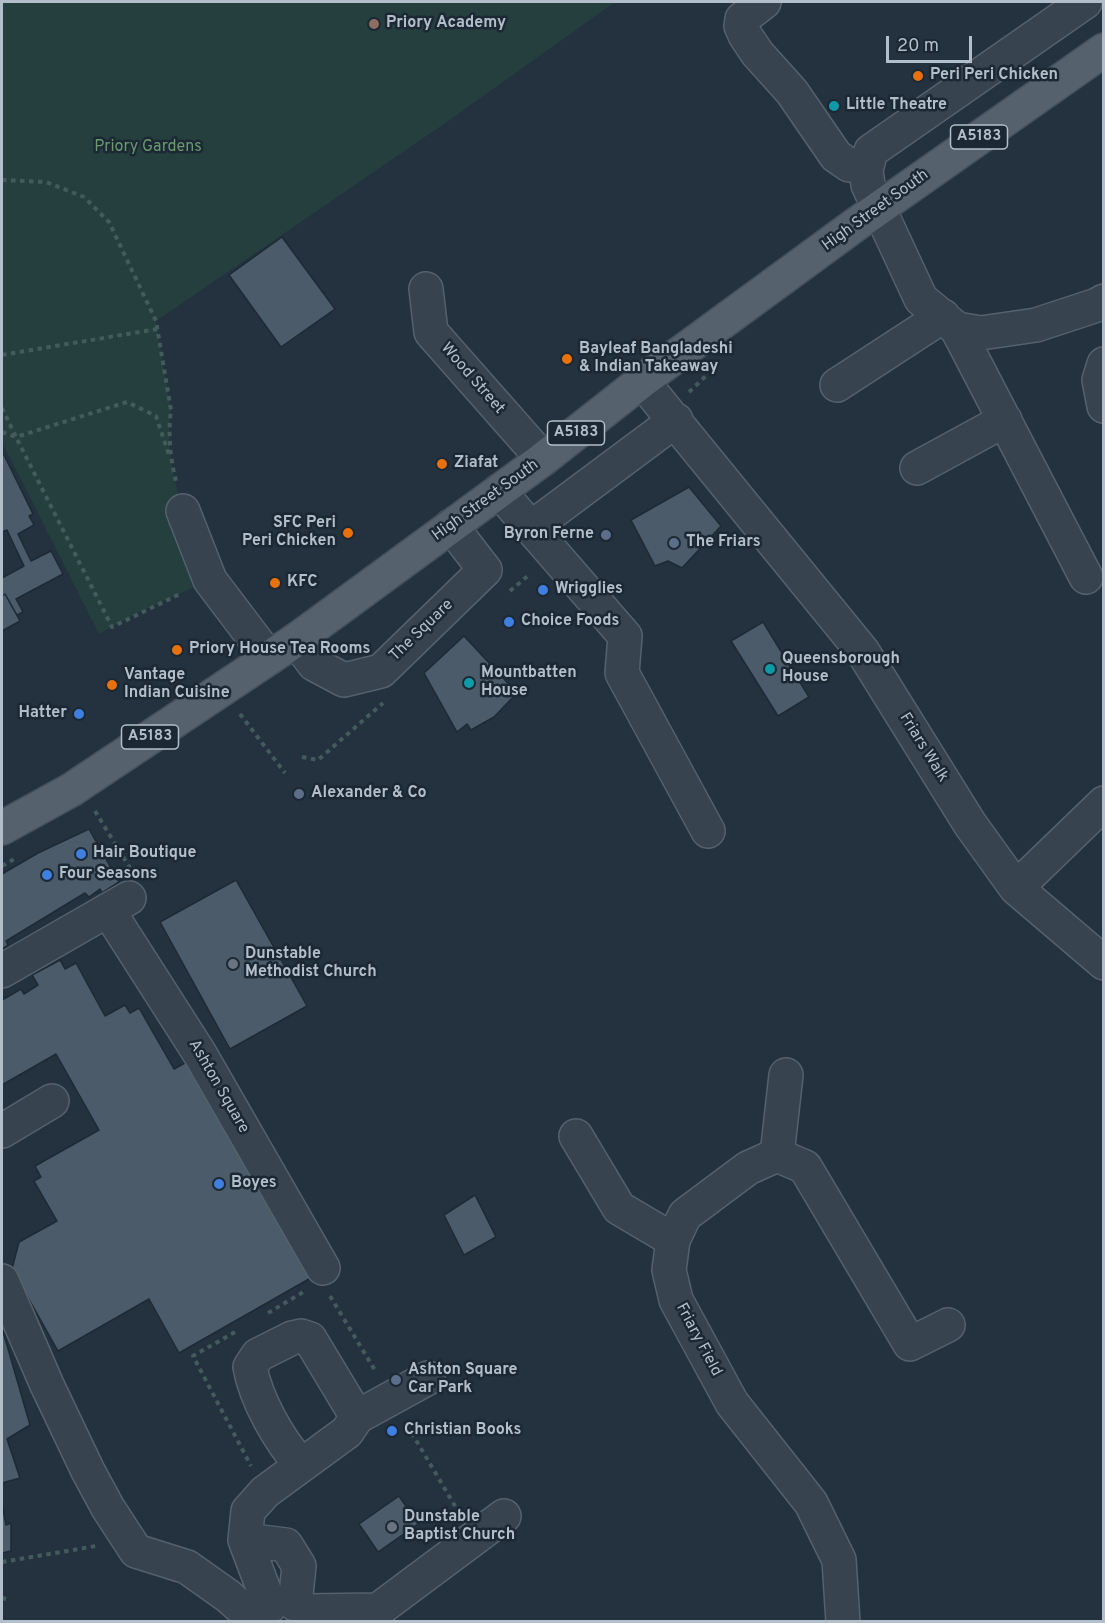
<!DOCTYPE html>
<html>
<head>
<meta charset="utf-8">
<style>
  body { margin:0 }
  #map { position:relative; width:1105px; height:1623px; overflow:hidden; background:#23323e; font-family:Overpass,sans-serif }
  canvas { display:block }
  .frame { position:absolute; inset:0; border:3px solid #b2bec9; pointer-events:none }
  .scale { position:absolute; left:886px; top:36px; width:86px; height:27px; box-sizing:border-box; border:3px solid #b2bec9; border-top:0; padding-left:8px; font-size:18px; line-height:21px; white-space:nowrap; color:#b2bec9; -webkit-text-stroke:4px #1c2833; paint-order:stroke }
</style>
</head>
<body>
<div id="map">
<canvas width="1105" height="1623"></canvas>
<div class="frame"></div>
<div class="scale">20 m</div>
</div>
<script>
const context = document.querySelector('canvas').getContext('2d');
context.lineJoin = 'round';
function fillPath(path, color) {
  context.fillStyle = color;
  context.fill(path, 'evenodd');
}
function strokePath(path, color, width, dash) {
  context.strokeStyle = color;
  context.lineWidth = width;
  context.lineCap = dash ? 'butt' : 'round';
  context.setLineDash(dash || []);
  context.stroke(path);
}
function write(font, color, halo, rows, align = 'center') {
  context.font = font + ' Overpass,sans-serif';
  context.lineWidth = 5;
  context.setLineDash([]);
  context.textBaseline = 'middle';
  context.strokeStyle = halo;
  context.fillStyle = color;
  for (const [text, x, y, turn = 0] of rows) {
    context.save();
    context.translate(x, y);
    context.rotate((+turn || 0) * Math.PI / 180);
    context.textAlign = isNaN(turn) ? turn : align;
    if (halo) context.strokeText(text, 0, 0);
    context.fillText(text, 0, 0);
    context.restore();
  }
}
const green = new Path2D(`
  M 2,2 L 615,2 L 441,126 L 156,321 L 171,410 C 162,469 189,526 210,580 L 137,613 L 99,634 L 2,442 Z`);
const building = new Path2D(`
  M 282,237 L 335,309 L 281,347 L 229,275 Z
  M 2,451 L 33,514 L 29,516 L 34,525 L 18,534 L 31,561 L 51,551 L 63,574 L 16,599 L 23,612 L 17,615 L 5,594 L 2,596 L 2,578 L 24,566 L 7,530 L 2,532 Z
  M 689,487 L 721,526 L 682,568 L 668,561 L 655,566 L 631,520 Z
  M 5,594 L 20,621 L 2,631 L 2,596 Z
  M 763,622 L 809,697 L 778,716 L 731,641 Z
  M 464,636 L 517,693 L 494,717 L 471,730 L 467,724 L 457,732 L 424,673 Z
  M 89,829 L 119,882 L 102,893 L 100,889 L 89,897 L 85,893 L 6,941 L 8,945 L 2,949 L 2,874 L 38,853 Z
  M 236,880 L 307,1006 L 230,1049 L 160,922 Z
  M 60,960 L 65,969 L 76,963 L 105,1016 L 125,1005 L 130,1013 L 139,1008 L 174,1069 L 194,1058 L 316,1275 L 179,1353 L 149,1299 L 58,1351 L 12,1269 L 19,1242 L 57,1221 L 34,1181 L 41,1177 L 35,1166 L 99,1130 L 56,1054 L 2,1085 L 2,1000 L 21,989 L 24,994 L 38,985 L 32,975 Z
  M 475,1195 L 496,1237 L 464,1255 L 444,1215 Z
  M 2,1328 L 30,1425 L 7,1439 L 20,1478 L 2,1483 Z
  M 399,1496 L 418,1524 L 378,1552 L 359,1524 Z
  M 2,1504 L 6,1525 L 11,1523 L 11,1551 L 2,1553 Z`);
const path = new Path2D(`
  M 2,180 L 46,182 L 84,197 L 109,222 L 156,321 L 171,410 C 168,433 170,458 176,481
  M 2,355 L 157,329
  M 689,392 L 708,374
  M 2,408 L 16,437 L 127,402 L 156,416 L 169,455
  M 2,432 L 16,437 L 112,627 L 182,593
  M 510,591 L 530,574
  M 240,714 L 285,773
  M 302,757 L 318,760 L 383,703
  M 95,811 L 130,868
  M 2,866 L 16,858
  M 330,1296 L 376,1372
  M 268,1313 L 305,1291
  M 235,1332 L 193,1356 L 251,1466
  M 407,1425 L 458,1511
  M 2,1562 L 96,1546
  M 2,1598 L 6,1599`);
const minor = new Path2D(`
  M 764,2 L 742,19 L 741,26 L 745,35 L 757,53 L 792,92 L 836,156 L 849,165 L 867,164
  M 1085,2 L 871,151 L 866,170 L 868,185 L 921,299 L 957,329 L 981,333 L 1036,325 L 1097,305 L 1104,301
  M 426,289 L 431,332 L 543,459
  M 957,329 L 1086,577
  M 1104,364 L 1099,380 L 1104,406
  M 642,381 L 863,652 L 970,824 L 1016,888 L 1104,963
  M 837,385 L 943,316
  M 917,468 L 1005,420
  M 499,491 L 625,636 L 622,673 L 708,831
  M 183,511 L 210,580 L 269,658
  M 531,528 L 676,420
  M 296,640 L 314,664 L 344,680 L 381,671 L 485,570 L 451,526
  M 1016,888 L 1104,803
  M 108,910 L 200,1054 L 323,1268
  M 2,971 L 129,898
  M 2,1131 L 52,1101
  M 576,1136 L 619,1208 L 673,1240
  M 777,1155 L 786,1075
  M 2,1281 L 47,1385 L 88,1471 L 108,1508 L 136,1551 L 187,1567 L 228,1596 L 255,1620
  M 357,1417 L 428,1378
  M 245,1540 L 286,1545 L 299,1566 L 295,1604
  M 270,1606 L 245,1540 L 248,1511 L 265,1492 L 347,1432 L 357,1417 L 310,1339 L 301,1336 L 292,1338 L 258,1355 L 250,1367 C 256,1400 279,1440 301,1465
  M 307,1611 L 378,1610 L 504,1516
  M 843,1622 L 839,1560 L 811,1503 L 732,1403 L 676,1300 L 669,1270 L 673,1240 L 685,1215 L 748,1168 L 777,1155 L 805,1167 L 910,1344 L 948,1325`);
const major = new Path2D(`
  M 2,828 L 71,790 L 296,640 L 543,459 L 642,381 L 855,225 L 1104,50`);
const markers = [
  [374,24,6,"#8d6e63"],
  [918,76,6,"#e8710a"],
  [834,106,6,"#0f9aa8"],
  [567,359,6,"#e8710a"],
  [442,464,6,"#e8710a"],
  [348,533,6,"#e8710a"],
  [606,535,6,"#5c6f8a"],
  [674,543,6,"#5c6f8a"],
  [275,583,6,"#e8710a"],
  [543,590,6,"#3f7fe0"],
  [509,622,6,"#3f7fe0"],
  [177,650,6,"#e8710a"],
  [770,669,6,"#0f9aa8"],
  [469,683,6,"#0f9aa8"],
  [112,685,6,"#e8710a"],
  [79,714,6,"#3f7fe0"],
  [299,794,6,"#5c6f8a"],
  [81,854,6,"#3f7fe0"],
  [47,875,6,"#3f7fe0"],
  [233,964,6,"#6b7280"],
  [219,1184,6,"#3f7fe0"],
  [396,1380,6,"#5c6f8a"],
  [392,1431,6,"#3f7fe0"],
  [392,1527,6,"#6b7280"]
];
const shields = [
  [979,137,57],
  [576,433,57],
  [150,737,57]
];
const shieldNames = [
  ["A5183",979,137],
  ["A5183",576,433],
  ["A5183",150,737]
];
const poiNames = [
  ["Priory Academy",386,24],
  ["Peri Peri Chicken",930,76],
  ["Little Theatre",846,106],
  ["Bayleaf Bangladeshi",579,350],
  ["& Indian Takeaway",579,368],
  ["Ziafat",454,464],
  ["SFC Peri",336,524,"right"],
  ["Peri Chicken",336,542,"right"],
  ["Byron Ferne",594,535,"right"],
  ["The Friars",686,543],
  ["KFC",287,583],
  ["Wrigglies",555,590],
  ["Choice Foods",521,622],
  ["Priory House Tea Rooms",189,650],
  ["Queensborough",782,660],
  ["House",782,678],
  ["Mountbatten",481,674],
  ["House",481,692],
  ["Vantage",124,676],
  ["Indian Cuisine",124,694],
  ["Hatter",67,714,"right"],
  ["Alexander & Co",311,794],
  ["Hair Boutique",93,854],
  ["Four Seasons",59,875],
  ["Dunstable",245,955],
  ["Methodist Church",245,973],
  ["Boyes",231,1184],
  ["Ashton Square",408,1371],
  ["Car Park",408,1389],
  ["Christian Books",404,1431],
  ["Dunstable",404,1518],
  ["Baptist Church",404,1536]
];
const parkNames = [
  ["Priory Gardens",148,148]
];
const streetNames = [
  ["High Street South",876,211,-36],
  ["Wood Street",472,379,49],
  ["High Street South",486,501,-36],
  ["The Square",422,631,-44],
  ["Friars Walk",923,748,58],
  ["Ashton Square",218,1087,60],
  ["Friary Field",698,1340,62]
];
fillPath(green, '#253f3f');
fillPath(building, '#4b5b69');
strokePath(building, '#1e2a35', 1.5);
strokePath(minor, '#55616c', 36);
strokePath(major, '#434f5a', 36);
strokePath(path, '#435b5b', 4, [4.5, 4.5]);
strokePath(minor, '#37434e', 33);
strokePath(major, '#55626e', 33);
for (const [x, y, r, color] of markers) {
  const dot = new Path2D();
  dot.arc(x, y, r, 0, 2 * Math.PI);
  context.fillStyle = color;
  context.fill(dot);
  strokePath(dot, '#1c2833', 2);
}
for (const [x, y, w] of shields) {
  const box = new Path2D();
  box.roundRect(x - w / 2, y - 12, w, 24, 4.5);
  context.fillStyle = '#1c2833';
  context.fill(box);
  strokePath(box, '#b2bec9', 1.5);
}
write('bold 15px', '#b2bec9', null, shieldNames);
write('bold 16px', '#b2bec9', '#1c2833', poiNames, 'left');
write('16px', '#699b6e', '#1c2833', parkNames);
write('16px', '#b2bec9', '#1c2833', streetNames);
</script>
</body>
</html>
